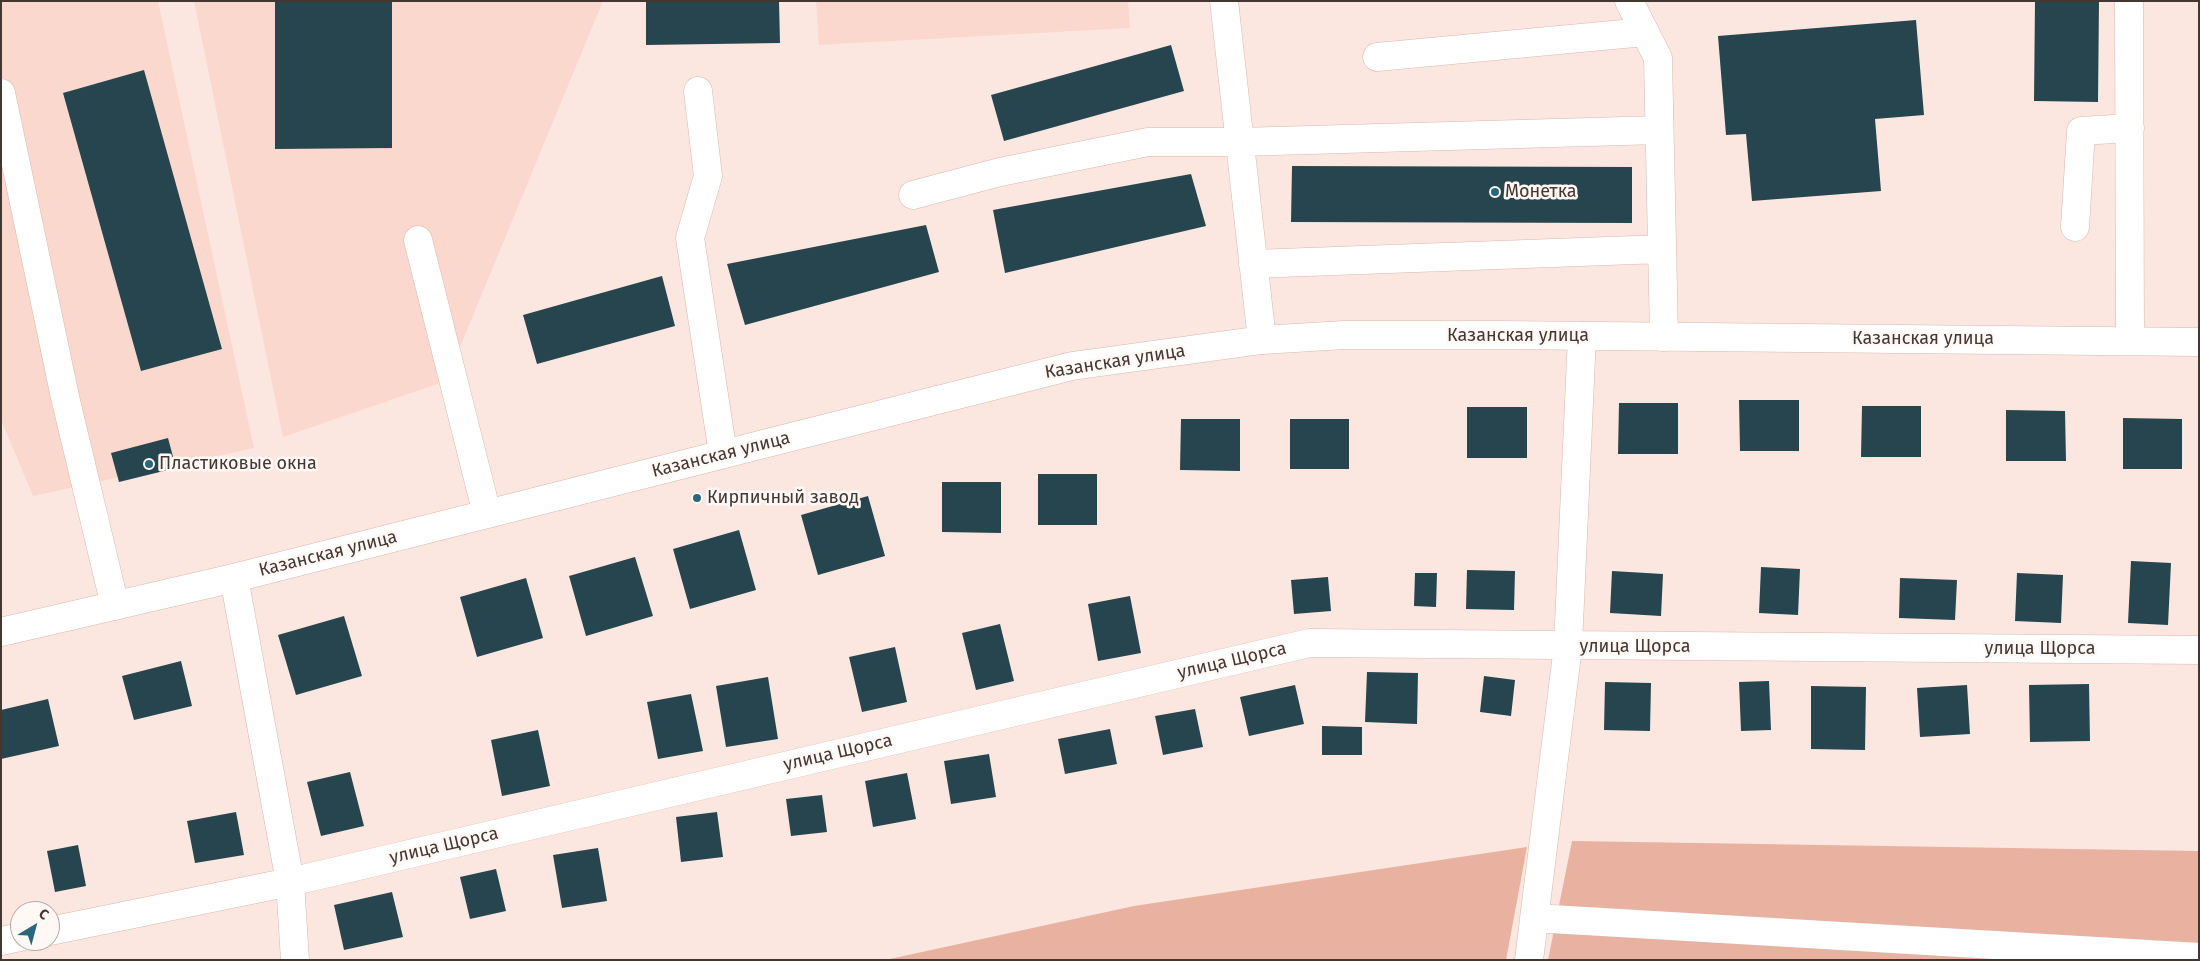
<!DOCTYPE html>
<html>
<head>
<meta charset="utf-8">
<style>
  body { margin:0 }
  #map { position:relative; width:2200px; height:961px; overflow:hidden; background:#fce7e0; font-family:"Fira Sans",sans-serif }
  canvas { display:block }
  .frame { position:absolute; inset:0; border:2px solid #443732; pointer-events:none }
  .north { position:absolute; left:10px; top:901px; width:50px; height:50px; box-sizing:border-box; background:#fff8f5; border:1px solid #b4aba7; border-radius:50%; rotate:37deg; font-size:14px; font-weight:700; line-height:20px; text-align:center; color:#443732 }
  .north::after { content:''; display:block; margin:auto; width:18px; height:22px; background:#27687c; clip-path:polygon(50% 0,100% 100%,50% 72%,0 100%) }
</style>
</head>
<body>
<div id="map">
<canvas width="2200" height="961"></canvas>
<div class="frame"></div>
<div class="north">С</div>
</div>
<script>
const context = document.querySelector('canvas').getContext('2d');
context.lineJoin = 'round';
function fillPath(path, color) {
  context.fillStyle = color;
  context.fill(path, 'evenodd');
}
function strokePath(path, color, width, dash) {
  context.strokeStyle = color;
  context.lineWidth = width;
  context.lineCap = dash ? 'butt' : 'round';
  context.setLineDash(dash || []);
  context.stroke(path);
}
function write(font, color, halo, rows, align = 'center') {
  context.font = font + ' "Fira Sans",sans-serif';
  context.lineWidth = 5;
  context.setLineDash([]);
  context.textBaseline = 'middle';
  context.strokeStyle = halo;
  context.fillStyle = color;
  for (const [text, x, y, turn = 0] of rows) {
    context.save();
    context.translate(x, y);
    context.rotate((+turn || 0) * Math.PI / 180);
    context.textAlign = isNaN(turn) ? turn : align;
    if (halo) context.strokeText(text, 0, 0);
    context.fillText(text, 0, 0);
    context.restore();
  }
}
const built = new Path2D(`
  M 1,1 L 158,1 L 254,448 L 33,496 L 1,420 Z
  M 194,1 L 603,1 L 446,381 L 283,437 Z
  M 816,1 L 1128,1 L 1130,28 L 819,45 Z`);
const green = new Path2D(`
  M 1572,841 L 2199,851 L 2199,960 L 1548,960 Z
  M 1527,847 L 1506,960 L 885,960 L 1134,906 Z`);
const building = new Path2D(`
  M 275,1 L 392,1 L 392,148 L 275,149 Z
  M 646,1 L 779,1 L 780,43 L 646,45 Z
  M 2035,1 L 2099,1 L 2098,102 L 2034,101 Z
  M 1916,20 L 1924,115 L 1875,119 L 1881,191 L 1752,201 L 1746,134 L 1726,135 L 1718,36 Z
  M 1171,45 L 1184,91 L 1004,141 L 991,95 Z
  M 144,70 L 222,349 L 141,371 L 63,93 Z
  M 1292,166 L 1632,167 L 1632,223 L 1291,222 Z
  M 1191,174 L 1206,226 L 1005,273 L 993,210 Z
  M 926,225 L 939,272 L 745,325 L 727,264 Z
  M 662,276 L 675,326 L 537,364 L 523,315 Z
  M 1739,400 L 1799,400 L 1799,451 L 1740,451 Z
  M 1619,403 L 1678,403 L 1678,454 L 1618,454 Z
  M 1862,406 L 1921,406 L 1921,457 L 1861,457 Z
  M 1467,407 L 1527,407 L 1527,458 L 1467,458 Z
  M 2006,410 L 2065,411 L 2066,461 L 2006,461 Z
  M 2123,418 L 2182,419 L 2182,469 L 2123,469 Z
  M 1181,419 L 1240,419 L 1240,471 L 1180,470 Z
  M 1290,419 L 1349,419 L 1349,469 L 1290,469 Z
  M 168,438 L 176,468 L 119,482 L 111,453 Z
  M 1038,474 L 1097,474 L 1097,525 L 1038,525 Z
  M 942,482 L 1001,482 L 1001,533 L 942,532 Z
  M 868,496 L 885,556 L 818,575 L 801,515 Z
  M 739,530 L 756,590 L 690,609 L 673,549 Z
  M 635,557 L 653,616 L 586,636 L 569,576 Z
  M 2131,561 L 2171,563 L 2168,625 L 2128,623 Z
  M 1761,567 L 1800,569 L 1798,615 L 1759,613 Z
  M 1467,570 L 1515,571 L 1514,610 L 1466,609 Z
  M 1612,571 L 1663,574 L 1661,616 L 1610,613 Z
  M 1415,573 L 1437,573 L 1436,607 L 1414,606 Z
  M 2017,573 L 2063,575 L 2061,623 L 2015,621 Z
  M 1328,577 L 1331,611 L 1294,614 L 1291,580 Z
  M 526,578 L 543,638 L 477,657 L 460,597 Z
  M 1900,578 L 1957,580 L 1955,620 L 1899,618 Z
  M 1130,596 L 1141,653 L 1098,661 L 1088,604 Z
  M 344,616 L 362,676 L 296,695 L 278,635 Z
  M 1000,624 L 1014,681 L 976,690 L 962,633 Z
  M 895,647 L 907,702 L 862,712 L 849,657 Z
  M 181,661 L 192,706 L 134,720 L 122,676 Z
  M 1367,672 L 1418,673 L 1417,724 L 1365,722 Z
  M 1484,676 L 1515,680 L 1511,716 L 1480,712 Z
  M 768,677 L 778,739 L 726,747 L 716,686 Z
  M 1769,681 L 1771,730 L 1741,731 L 1739,682 Z
  M 1605,682 L 1651,683 L 1650,731 L 1604,730 Z
  M 2089,684 L 2090,741 L 2030,742 L 2029,685 Z
  M 1295,685 L 1304,724 L 1249,736 L 1240,697 Z
  M 1967,685 L 1970,734 L 1920,737 L 1917,688 Z
  M 1811,686 L 1866,687 L 1865,750 L 1811,749 Z
  M 691,694 L 703,751 L 658,759 L 647,702 Z
  M 48,699 L 59,746 L 1,759 L 1,710 Z
  M 1195,709 L 1203,747 L 1163,755 L 1155,716 Z
  M 1322,726 L 1362,727 L 1362,755 L 1322,755 Z
  M 1110,729 L 1117,764 L 1065,774 L 1058,739 Z
  M 538,730 L 550,786 L 502,796 L 491,740 Z
  M 989,754 L 996,797 L 951,804 L 944,761 Z
  M 350,772 L 364,826 L 321,836 L 307,782 Z
  M 907,773 L 916,819 L 873,827 L 865,781 Z
  M 822,795 L 827,832 L 791,836 L 786,799 Z
  M 236,812 L 244,855 L 195,863 L 187,821 Z
  M 717,812 L 723,857 L 681,862 L 676,817 Z
  M 78,845 L 86,886 L 55,892 L 47,851 Z
  M 598,848 L 607,901 L 562,908 L 553,855 Z
  M 496,869 L 506,911 L 470,919 L 460,877 Z
  M 392,892 L 403,937 L 344,950 L 334,905 Z`);
const minor = new Path2D(`
  M 1224,1 L 1262,340
  M 1629,1 L 1658,58 L 1664,337
  M 2129,1 L 2130,340
  M 1377,57 L 1645,32
  M 698,91 L 708,176 L 690,238 L 723,454
  M 1,93 L 65,397 L 115,606
  M 913,195 L 1000,172 L 1148,142 L 1239,142 L 1659,130
  M 2075,227 L 2081,131 L 2130,128
  M 418,240 L 487,514
  M 1253,264 L 1662,249
  M 234,578 L 290,882 L 295,960
  M 1534,918 L 2199,957
  M 50,931 L 290,882 L 1309,643 L 2199,650
  M 1,941 L 20,937
  M 1529,960 L 1568,646 L 1582,336`);
const major = new Path2D(`
  M 1,632 L 234,578 L 1072,366 L 1262,340 L 1344,335 L 1500,335 L 2199,342`);
const markers = [
  [1495,192,5,"#27687c"],
  [149,464,5,"#27687c"],
  [697,498,5,"#27687c"]
];
const poiNames = [
  ["Монетка",1505,192],
  ["Пластиковые окна",159,464],
  ["Кирпичный завод",707,498]
];
const streetNames = [
  ["Казанская улица",1518,336],
  ["Казанская улица",1923,339],
  ["Казанская улица",1115,362,-9],
  ["Казанская улица",721,455,-14],
  ["Казанская улица",328,554,-14],
  ["улица Щорса",1635,647],
  ["улица Щорса",2040,649],
  ["улица Щорса",1232,661,-13],
  ["улица Щорса",838,753,-13],
  ["улица Щорса",444,846,-13]
];
fillPath(built, '#fad8cd');
fillPath(green, '#e9b19f');
fillPath(building, '#26454f');
strokePath(minor, '#d8b7ad', 29);
strokePath(major, '#d8b7ad', 29);
strokePath(minor, '#fff', 28);
strokePath(major, '#fff', 28);
for (const [x, y, r, color] of markers) {
  const dot = new Path2D();
  dot.arc(x, y, r, 0, 2 * Math.PI);
  context.fillStyle = color;
  context.fill(dot);
  strokePath(dot, '#fff8f5', 2);
}
write('18px', '#443732', '#fff8f5', poiNames, 'left');
write('18px', '#443732', '#fff8f5', streetNames);
</script>
</body>
</html>
